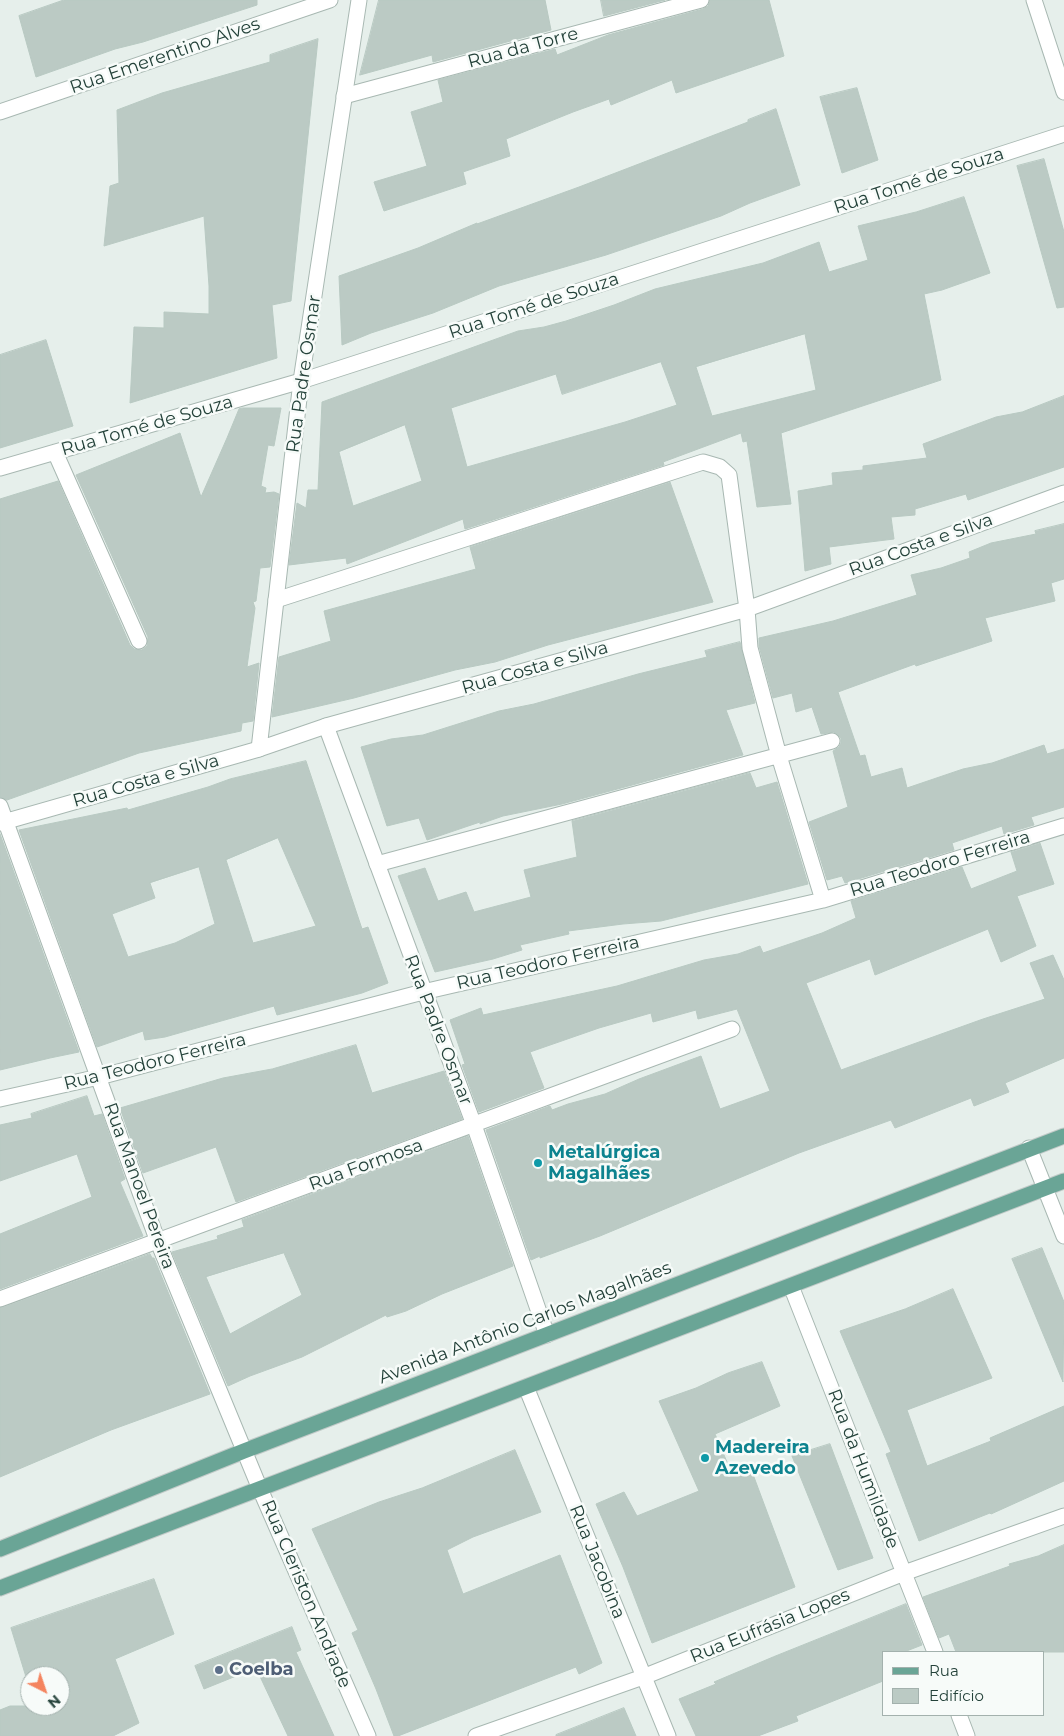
<!DOCTYPE html>
<meta charset="utf-8">
<style>
body{margin:0}
#map{position:relative;width:1064px;height:1736px;overflow:hidden;background:#e6efeb;font-family:Montserrat,sans-serif}
canvas{display:block}
.legend{position:absolute;left:882px;top:1651px;width:162px;height:65px;box-sizing:border-box;background:#f7fbf9;border:1px solid #a3b1ad;margin:0;padding:6px 9px;list-style:none;font-size:15px;color:#24423a}
.legend li{display:flex;align-items:center;gap:10px;height:25px}
.legend b{width:25px;border:1px solid #a3b1ad}
.north{position:absolute;left:20px;top:1666px;width:50px;height:50px;box-sizing:border-box;background:#f7fbf9;border:1px solid #a3b1ad;border-radius:50%;rotate:139deg;font-size:14px;font-weight:700;line-height:20px;text-align:center;color:#24423a}
.north::after{content:'';display:block;margin:auto;width:18px;height:22px;background:#f4845f;clip-path:polygon(50% 0,100% 100%,50% 72%,0 100%)}
</style>
<div id="map">
<canvas width="1064" height="1736"></canvas>
<ul class="legend">
<li><b style="height:6px;background:#6aa596"></b>Rua</li>
<li><b style="height:14px;background:#bbcac4"></b>Edifício</li>
</ul>
<div class="north">N</div>
</div>
<script>
const g = document.querySelector('canvas').getContext('2d');
g.lineJoin = 'round';
function paint(path, color) {
  g.fillStyle = color;
  g.fill(path, 'evenodd');
}
function strokePath(path, color, width, dash) {
  g.strokeStyle = color;
  g.lineWidth = width;
  g.lineCap = dash ? 'butt' : 'round';
  g.setLineDash(dash || []);
  g.stroke(path);
}
function write(font, color, halo, rows, align = 'center') {
  g.font = font + ' Montserrat,sans-serif';
  g.lineWidth = 5;
  g.setLineDash([]);
  g.textBaseline = 'middle';
  g.strokeStyle = halo;
  g.fillStyle = color;
  for (const [text, x, y, turn = 0] of rows) {
    g.save();
    g.translate(x, y);
    g.rotate((+turn || 0) * Math.PI / 180);
    g.textAlign = isNaN(turn) ? turn : align;
    if (halo) g.strokeText(text, 0, 0);
    g.fillText(text, 0, 0);
    g.restore();
  }
}
const building = new Path2D(`
 M64,0h193v5l-114,37 -28,7 -79,28 -17,-61z
 M379,0h166l6,30 -118,32 -1,-7 -72,20z
 M601,0h64l-61,16z
 M710,0h59l15,56 -108,37 -4,-13 -61,25 -2,-6 -36,13 -67,27 4,17 -47,16 3,12 -82,27 -10,-29 53,-16 -16,-54 32,-10 -5,-22 117,-31 2,6 51,-20 95,-26 5,-3z
 M318,39l-27,262 -19,4 5,53 -147,45 4,-76 30,1v-16l45,2v-28l-5,-70 -100,30 6,-60 9,-3 -2,-73 45,-17 108,-31v-7z
 M857,88l21,72 -36,13 -22,-76z
 M776,109l24,76 -50,18 -29,13 -115,39 -107,31 -66,27 -62,20 -29,12 -3,-69 79,-28 59,-25v1l102,-37 169,-65v-2z
 M1044,159l20,73v75l-7,1 -40,-142z
 M964,197l26,76 -48,17 -18,4 17,86 -160,53 10,71 -34,3 -10,-66 -4,1 -2,-9 -78,29 1,3 -199,64 -2,-10 -116,45 -1,-6 -57,7 8,-62 9,5 2,-18h10l4,-88 196,-71 26,-4 22,-6 48,-16 41,-16 108,-26 56,-21 10,30 39,-12 -10,-34 58,-14zM805,334l11,56 -104,26 -16,-49zM661,362l16,43 -52,17 -158,45 -16,-59 105,-34 6,20zM405,425l17,56 -69,25 -14,-54z
 M46,340l27,86 -73,22v-93z
 M1064,396v71l-96,33 -2,-6 -51,15v6l-24,2 3,22 -65,8 2,17 -26,7 -7,-80 35,-6 -1,-12 31,-3v-4l64,-8 -4,-14 73,-27 26,-5z
 M243,408h38l-7,38 -6,-1 -7,41 5,2 -1,5 9,-1 5,2 -9,73 -10,1 -4,33 -3,1 2,6 -8,59 12,-4 -6,58 -11,2 -1,8 -102,22 -132,47 -7,-3v-298l58,-18 72,164 4,4 8,1 5,-4 1,-9 -72,-162 104,-42 21,64 26,-59 12,-29z
 M670,482l43,120 -165,43 -53,17 -40,8 -101,28 -82,19 7,-60 52,-16 -7,-30 152,-42 -6,-22z
 M1064,524v55l-13,4 4,18 -70,17 7,23 -61,20 -15,5 -1,-2 -77,28 22,64 5,-1 6,22 31,-9 5,20 56,-19 29,-6 52,-18 3,9 17,-5v58l-33,10 3,8 -30,9 -2,-8 -50,17 2,7 -109,33 -3,-7 -15,4 -18,-58 39,-15 -15,-56 6,-4 2,-4v-5l-7,-6 -13,2 -9,-27 -16,5 -4,-19 -19,5 -14,-52v-8l74,-17 84,-26 -6,-20 30,-7 29,-10 -1,-6 22,-9 45,-9 -1,-3z
 M740,642l15,61 -29,7 17,45 -181,49 -59,12 -23,8v-2l-53,18 -8,-22 -32,8 -26,-79 30,-8 32,-4 76,-24 35,-7 104,-30 69,-17 -2,-6z
 M306,761l56,168 6,-2 20,56 -26,10 -85,22 -3,-9 -109,31 -20,3 -2,-9 -46,16 -78,-217 108,-22 1,2 80,-23 22,-8zM278,838l38,88 -63,17 -27,-83zM199,867l16,57 -40,19 -47,14 -16,-43 43,-16 -5,-15z
 M750,773l6,15 21,-6 31,102 -147,37 -38,3 -55,7 1,3 -49,11 2,5 -29,9 -58,13 -37,-96 27,-8 13,33 28,-9 8,20 57,-15 -7,-27 53,-13 -5,-36z
 M0,834l79,218 -29,6 -50,12z
 M1040,843l14,41 -37,12 19,50 -35,16 -13,-33 -113,46 -5,-16 -64,24 35,87 142,-51 62,-20 -15,-36 23,-8 11,25v78l-59,25 4,9 -35,14 -3,-8 -76,30 -4,-8 -92,33 -199,83 -60,22v-2l-9,4 -45,-130 64,-24 2,4 16,-6 37,-10 34,-15 62,-23 19,53 50,-18 -33,-82 -39,10 -2,-9 -43,12 -2,-9 -52,15 -69,24 14,36 -65,24 -17,-47 3,-1 -15,-44 31,-12 2,7 134,-29 87,-26 34,-6 22,-8 3,7 59,-20 34,-15 -5,-17 111,-34 9,22 46,-18 -6,-19z
 M356,1045l16,48 72,-22 18,48 -226,83 -20,-55 -73,26 -23,-65 103,-30 49,-9z
 M87,1096l7,20 8,-2 23,65 -5,3 23,54 -143,53v-55l92,-37 -15,-43 -77,27v-56l32,-7 -1,-4z
 M468,1136l45,130 -71,28 -36,17 -19,6 -1,-2 -84,42 -52,19 -22,10 -56,-134 46,-13 -1,-3 27,-9 -2,-7zM284,1253l18,42 -72,39 -24,-57z
 M1042,1248l22,54 -1,80 -51,-123z
 M150,1254l2,4h2l56,136 -99,36 -111,47v-169z
 M953,1289l39,89 -85,32 20,56 64,-25 -1,-3 74,-32v75l-73,33 -1,-1 -71,28 -33,-87 5,-2 -51,-121 65,-22z
 M762,1362l18,44 -65,28 18,42 18,-7 44,118 -143,56 -29,-76 -27,-63 28,-12 13,24 62,-25 -40,-90 37,-13 32,-15z
 M830,1444l43,114 -35,12 -46,-114z
 M515,1450l26,62 -68,25 -26,13 16,44 97,-39 42,108 -23,11 -3,-7 -178,69h-4l-18,-47 -24,-56 6,-3 -46,-101 67,-27 43,-14z
 M1064,1545v107h-108l-7,-18 -10,4 -16,-41 87,-31 -1,-2 29,-8z
 M154,1579l20,55 -59,25 24,64 -26,13h-113v-26l10,-4h50v-30h-30v14l-19,-62z
 M906,1604l16,41 -18,7h-21v29l-87,35 2,5 -40,15h-62l-17,-37 37,-15 -2,-2 59,-25z
 M292,1627l9,23 -5,2 38,84h-46l-32,-68 -52,21 -9,-23z
 M624,1708l12,28h-80v-1z`);
const minor = new Path2D(`
 M1034,0l30,92
 M344,96l357,-96
 M0,112l330,-112
 M55,452l84,189
 M0,468l301,-87 763,-247
 M276,600l427,-138 17,5 9,8 18,134 3,39 29,108 44,144
 M326,726l421,-117 317,-116
 M0,806l158,436 102,247 108,247
 M0,823l259,-74
 M377,864l455,-123
 M0,1099l99,-22 324,-85 400,-92 241,-74
 M1029,1148l35,88
 M791,1286l144,366
 M0,1299l732,-270
 M526,1387l142,349
 M959,1715l8,21
 M476,1736l167,-59 261,-104 160,-57`);
const tertiary = new Path2D(`
 M359,0l-58,381 -42,368 67,-23 148,399 73,210`);
const primary = new Path2D(`
 M0,1549l244,-98 820,-315
 M0,1588l1064,-407`);
const markers = [
 [538,1163,5,"#0f9aa8"],
 [705,1458,5,"#0f9aa8"],
 [219,1670,5,"#5c6f8a"]
];
const streetNames = [
 ["Rua da Torre",523,48,-15],
 ["Rua Emerentino Alves",165,56,-19],
 ["Rua Tomé de Souza",919,181,-18],
 ["Rua Tomé de Souza",534,306,-18],
 ["Rua Padre Osmar",304,374,-82],
 ["Rua Tomé de Souza",147,426,-16],
 ["Rua Costa e Silva",921,545,-20],
 ["Rua Costa e Silva",535,668,-16],
 ["Rua Costa e Silva",146,781,-16],
 ["Rua Teodoro Ferreira",940,864,-17],
 ["Rua Teodoro Ferreira",548,963,-13],
 ["Rua Padre Osmar",438,1030,69],
 ["Rua Teodoro Ferreira",155,1062,-14],
 ["Rua Formosa",366,1165,-20],
 ["Rua Manoel Pereira",139,1186,70],
 ["Avenida Antônio Carlos Magalhães",525,1323,-21],
 ["Rua da Humildade",863,1469,69],
 ["Rua Jacobina",597,1562,68],
 ["Rua Cleriston Andrade",306,1594,67],
 ["Rua Eufrásia Lopes",770,1626,-22]
];
const cultureNames = [
 ["Metalúrgica",548,1153],
 ["Magalhães",548,1174],
 ["Madereira",715,1448],
 ["Azevedo",715,1469]
];
const serviceNames = [
 ["Coelba",229,1670]
];
paint(building, '#bbcac4');
strokePath(building, '#b8c9c2', 1);
strokePath(minor, '#a8b8b2', 17);
strokePath(tertiary, '#a8b8b2', 17);
strokePath(primary, '#c2cac8', 17);
strokePath(minor, '#fff', 15);
strokePath(tertiary, '#fff', 15);
strokePath(primary, '#6aa596', 15);
for (const [x, y, r, color] of markers) {
  const dot = new Path2D();
  dot.arc(x, y, r, 0, 2 * Math.PI);
  g.fillStyle = color;
  g.fill(dot);
  strokePath(dot, '#f7fbf9', 2);
}
write('18px', '#24423a', '#f7fbf9', streetNames);
write('bold 18px', '#0d838f', '#f7fbf9', cultureNames, 'left');
write('bold 18px', '#4e5e75', '#f7fbf9', serviceNames, 'left');
</script>
